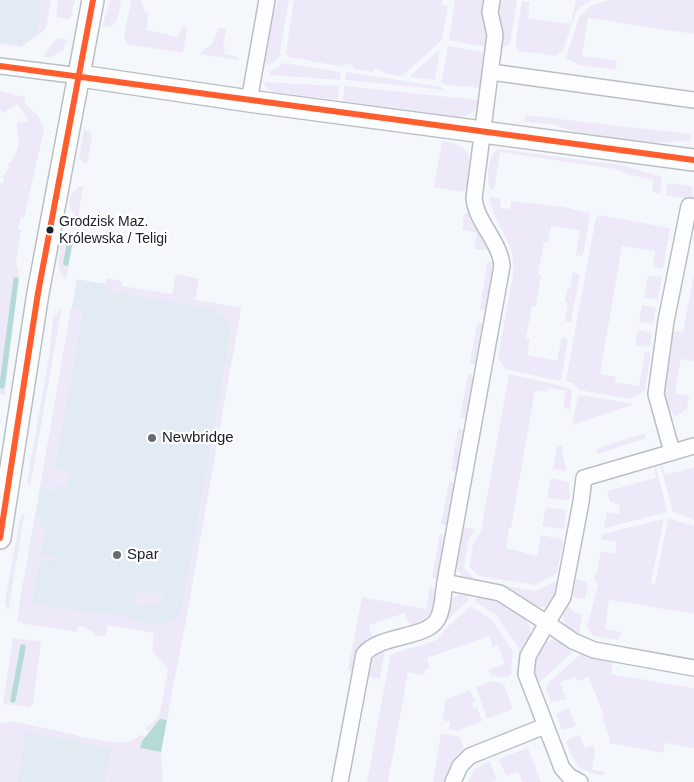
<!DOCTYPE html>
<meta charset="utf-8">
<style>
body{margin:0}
canvas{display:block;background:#f4f8fc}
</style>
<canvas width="694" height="782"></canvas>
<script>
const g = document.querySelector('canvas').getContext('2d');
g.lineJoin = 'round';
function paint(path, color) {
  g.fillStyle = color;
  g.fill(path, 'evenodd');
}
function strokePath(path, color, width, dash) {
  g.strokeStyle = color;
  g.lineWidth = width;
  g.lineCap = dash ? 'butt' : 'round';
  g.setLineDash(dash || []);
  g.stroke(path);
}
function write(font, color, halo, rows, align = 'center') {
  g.font = font + ' Helvetica,sans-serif';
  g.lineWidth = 4.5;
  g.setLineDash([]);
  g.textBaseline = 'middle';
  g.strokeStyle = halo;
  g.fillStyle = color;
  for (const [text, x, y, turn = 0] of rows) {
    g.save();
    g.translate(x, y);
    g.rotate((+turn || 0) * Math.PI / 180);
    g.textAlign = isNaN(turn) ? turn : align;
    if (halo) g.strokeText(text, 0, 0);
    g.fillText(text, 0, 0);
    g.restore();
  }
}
const built = new Path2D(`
 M0,0h50l-5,29 -24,18 -21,-4z
 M77,279l164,29 -57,322 -165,-24z
 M24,731l89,14 -7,37h-91z`);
const green = new Path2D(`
 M42,0h9l-5,29 -25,18 -21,-3v-3l20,4 17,-13z
 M58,0h17l-5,20 -14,-3z
 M110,0h11c-2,12 -2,30 -19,27z
 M131,0h10l4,11 4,1 -3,18 32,7 4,-11 3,1 2,3 -4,23 -56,-9 -3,-6z
 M278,0h11l-10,58 -10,7 -5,-1 9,-49z
 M294,0h149l-1,5 6,1 -6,34 -40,36 -19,-3v-3l-9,-1 -1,3 -20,-3v-4l-9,-1 -1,3 -54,-10 -3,-4z
 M455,0h30l2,33 -1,14 -37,-7z
 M500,0h17l-7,44 -10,5 2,-23 -4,-17z
 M576,0h16l-12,7 -4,5 -13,38 -7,6 -36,-5 -5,-6 7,-44 8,1 -2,16 43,6z
 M610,0h84v34l-106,-16 -6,38 35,5 -1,9 -37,-5 -13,-7 13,-41 11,-11z
 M218,28l8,1 -3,16 2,1 -1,8 15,3v3l-40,-6 14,-11z
 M58,38l9,2 -4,10 -11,7h-8l7,-13z
 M448,46l38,7 -4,35 -35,-3 -6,-3z
 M440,49l-5,31 -26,-3z
 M283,63l58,9 -1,8 -71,-5 1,-3z
 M346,72l91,14 9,4 -101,-10z
 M263,82l76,4 -1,14 -64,-8 -6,-3z
 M344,86l135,14c-1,10 -8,16 -19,17l-117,-16z
 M0,91l24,6 2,2 -1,4 14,14 5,13 -20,88h-3l-3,11 3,1 -5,32 3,13 -14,120 -5,-1v-211h4l-1,-7 7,-8 -2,-3c7,-8 13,-19 10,-31 0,-5 -2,-6 0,-12l11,-1 -12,-17 -14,9 -3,-3z
 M525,115l166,19 -1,7 -47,2 -57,-8 -35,-11 -27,-2z
 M84,129l6,3 2,4 -5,29 -6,-4 -2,-4z
 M442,141c25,3 31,13 27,37 -1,6 -1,10 -6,14l-29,-5z
 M498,149l123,16 39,11 2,4 -2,14 -8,-3 1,-11 -23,-5 -15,-6 -115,-17 -6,39 -5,-4c-2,-11 -1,-31 9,-38z
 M670,183l22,3 2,14 -28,-5 1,-11z
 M83,186l-5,32c-13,-8 -11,-29 5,-32z
 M491,197l10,2 -1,9 10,1 1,-8 53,6 25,6 1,3 -7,39 -1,1 -6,-1 4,-24 -29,-5 -3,17 -4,-1 -6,32 3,1 -5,31h-4l-6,32 4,1 -3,16 30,6 5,-24 6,3 -7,40 -2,1 -54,-12 -7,-11 15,-83v-14l-2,-12 -17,-35 -5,-16z
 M467,213l5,1 17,34 -1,3 -14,-2 3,-16 -15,-3 2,-16z
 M599,215l71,13 -7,41 -10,-2 2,-16 -33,-5 -22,128 16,3 -1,5 24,4 6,-34 6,1 -6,37 -13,9 -53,-9 -6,-7 -5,-1 -2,-2 30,-163z
 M75,234l-9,46c-12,-11 -11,-44 9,-46z
 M492,261l2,4 -7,43 -2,3 -5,-3 7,-45z
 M573,272l7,2 -9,48 -6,-1 3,-18 -3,-1 2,-13h3z
 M176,274l23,5 -4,21 46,8 -57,322 -17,90 -7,-1 -11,13 -4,-3 14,-12 9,-48 -16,-18 2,-18 -46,-8 -3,12 -12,-2v-3l-5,-2 -1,-2 -9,-2 -1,6 -52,-8 -8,-3 19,-106 6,1 -2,10 6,2 -5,26 11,2 2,2 -3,4 -11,-2 -8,44 90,12 38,10 11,-5 5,-4 6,-9 49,-278 -4,-10 -14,-11 -104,-18 -5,-6 3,-7 15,3v5l50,8z
 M694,274v87l-13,-2 -6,34 14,2 -2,14 -12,8c-18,-23 -6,-59 -2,-86l10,1z
 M648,275l14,2 -4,23 -14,-3z
 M642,305l14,3 -3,17 -14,-3z
 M62,307l-32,181 -3,-7 22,-125 4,-38z
 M71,307l12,3 -28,158 15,3 -3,17 -13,-3 -1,6 -13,-3z
 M479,323h2l3,4 -5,34 -8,4 -1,-2 7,-39z
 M638,330l14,3 -2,14 -15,-2z
 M468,374h3l3,5 -5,36 -5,3 -4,-1z
 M509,374l57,13 6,4 -2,18 -7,-1 3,-17 -18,-3 -1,4 -12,-2 -24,138h-2l-3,20 31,8 4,-21 20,4 2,2 -6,32 -21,12 -57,-9 -10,-9 4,-23 8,-13z
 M580,395l54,9 -62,21 6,-29z
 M458,428h3l4,4 -6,36 -4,3h-4z
 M644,433l2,5 -48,16 -2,-4 2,-2z
 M557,445l6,1 -1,5 4,17 -1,3 -12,-2z
 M660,464l2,1 3,10 29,-8v53l-21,-8z
 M656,467l11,43 -1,2 -60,16 -2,-1 3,-15 12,2 1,-9 -10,-3 -3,-11 49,-13 -2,-10z
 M551,478l18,4 1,16 -2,2 -21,-2z
 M449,481h3l4,5 -6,35 -5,4 -4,-1z
 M546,507l20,3 -1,17 -3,2 -20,-3z
 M25,512l-17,100 -3,-10 14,-80 1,-4z
 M668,518l26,8v88l-85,-14 -4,29 16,3 -1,6 -3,2 -24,-4 -6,-10 11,-41 -4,-7 3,-6 4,-21 14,3 2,-12 -16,-2 1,-6 62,-15 -13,64 4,1z
 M462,527l13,2 -7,12 -4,27 9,9 -1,3 -10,-4 -6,-9z
 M440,534l4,1 2,5 -5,34 -4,4h-5z
 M563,578c-3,7 -5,16 -9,22 -12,20 -42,-7 -54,-15l36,6z
 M576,579l8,2 4,3 -3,15 -12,-2z
 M430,587l4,1 3,4c-3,16 -7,27 -23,34l-6,-4 -3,-9 -36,12 3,12c-12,13 -16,16 -19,34l-5,-1 14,-73 64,12z
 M136,590l29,5c-2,15 -20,10 -31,8z
 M464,593l5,1 -1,7 -21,19h-2c3,-12 4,-25 19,-27z
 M476,595c15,3 59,19 54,39 -1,4 -4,7 -6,10 -4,9 -4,18 -5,28l-2,1 2,-24 -23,-34 -21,-13z
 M471,606l20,13 22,32 -2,24 -8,3 -12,-3 -3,-5 17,-6 -7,-19 -5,2 -4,-11 -62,22 3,10 -5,2 -1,5 -16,-3 -20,110h-21l23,-126 2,-2 45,-14 10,-13z
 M568,606l6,6 8,3 -3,21c-10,-7 -24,-18 -11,-30z
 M13,638l26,3 2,3 -8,60 -4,3 -26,-3z
 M554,639l6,1 15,10 -37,34c-8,-19 -4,-25 6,-41z
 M385,650l-5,29 -12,-2 -2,-2c4,-12 6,-21 19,-25z
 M582,653l31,7 -2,14 83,14v60l-29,-5 -2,10 -55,-10 2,-5 -8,-21 2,-1 -15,-39 -12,4 -2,-4 -15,5 6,17 -15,3 -5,-14 1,-4z
 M491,681l13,3 8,23 -1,3 -24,9 -11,-32z
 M470,690l5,11 -3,2 1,5 4,-1 5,14 -25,10 -8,-1 1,-8 -8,-2 4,-21z
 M569,708l7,18 -12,4 -3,-2 -5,-13 2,-3z
 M11,721l66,14 5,3 1,-1c17,3 44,12 58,-3l4,3 -3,4 -2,7 21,4 2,30h-58l6,-34 -85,-16 -9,50h-17v-59z
 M441,734l18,2 6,15c-11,8 -15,18 -18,31h-14z
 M580,735l5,13 8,-3 2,6 -3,19 13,2 -1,4c-26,-6 -29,-10 -38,-34l1,-2z
 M528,748l13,34h-19l-4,-10 -12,4 -7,-16 1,-2z
 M487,762h3l7,18 -6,2h-23l6,-12z`);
const water = new Path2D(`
 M160,719l7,1 -6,32 -21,-4 2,-7z`);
const stream = new Path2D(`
 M66,263l4,-22
 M2,386l14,-106
 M13,700l10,-53`);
const street = new Path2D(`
 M492,0l-2,12 5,23 -21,163c2,24 26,43 28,68l-57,316 55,11 47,30 -19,33 -2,18 36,94 7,8 11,6
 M0,66l80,10
 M491,72l203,28
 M249,101l18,-101
 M694,446l-110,32 -3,24 -18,95 -16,26 26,18 21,9 100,18
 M672,452l-16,-58 10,-73 23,-115 5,1
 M340,782l24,-128c17,-20 61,-15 73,-34 6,-9 6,-26 8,-38
 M453,782l7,-16 10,-10 75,-30`);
const secondary = new Path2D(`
 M80,76l169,25 445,59
 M0,538l38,-245 55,-293`);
const bus1 = new Path2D(`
 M0,66l694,94
 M0,538l38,-245 55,-293`);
const markers = [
 [50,230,4.5,"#191f26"],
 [152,438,5,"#666b71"],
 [117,555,5,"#666b71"]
];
const busNames = [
 ["Grodzisk Maz.",59,222],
 ["Królewska / Teligi",59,239]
];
const poiNames = [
 ["Newbridge",162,438],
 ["Spar",127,555]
];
paint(built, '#e2ebf4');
paint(green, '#eee9f9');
paint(water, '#b4dbd7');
strokePath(stream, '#b4dbd7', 5.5);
strokePath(street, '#babfc4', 18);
strokePath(secondary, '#babfc4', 24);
strokePath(street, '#fdfeff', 15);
strokePath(secondary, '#fdfeff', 21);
strokePath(bus1, '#ff5d2d', 6);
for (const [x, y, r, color] of markers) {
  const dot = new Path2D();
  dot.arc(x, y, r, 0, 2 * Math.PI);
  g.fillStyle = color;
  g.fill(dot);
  strokePath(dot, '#fff', 2);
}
write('14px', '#191f26', '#fff', busNames, 'left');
write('15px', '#191f26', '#fff', poiNames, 'left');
</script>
